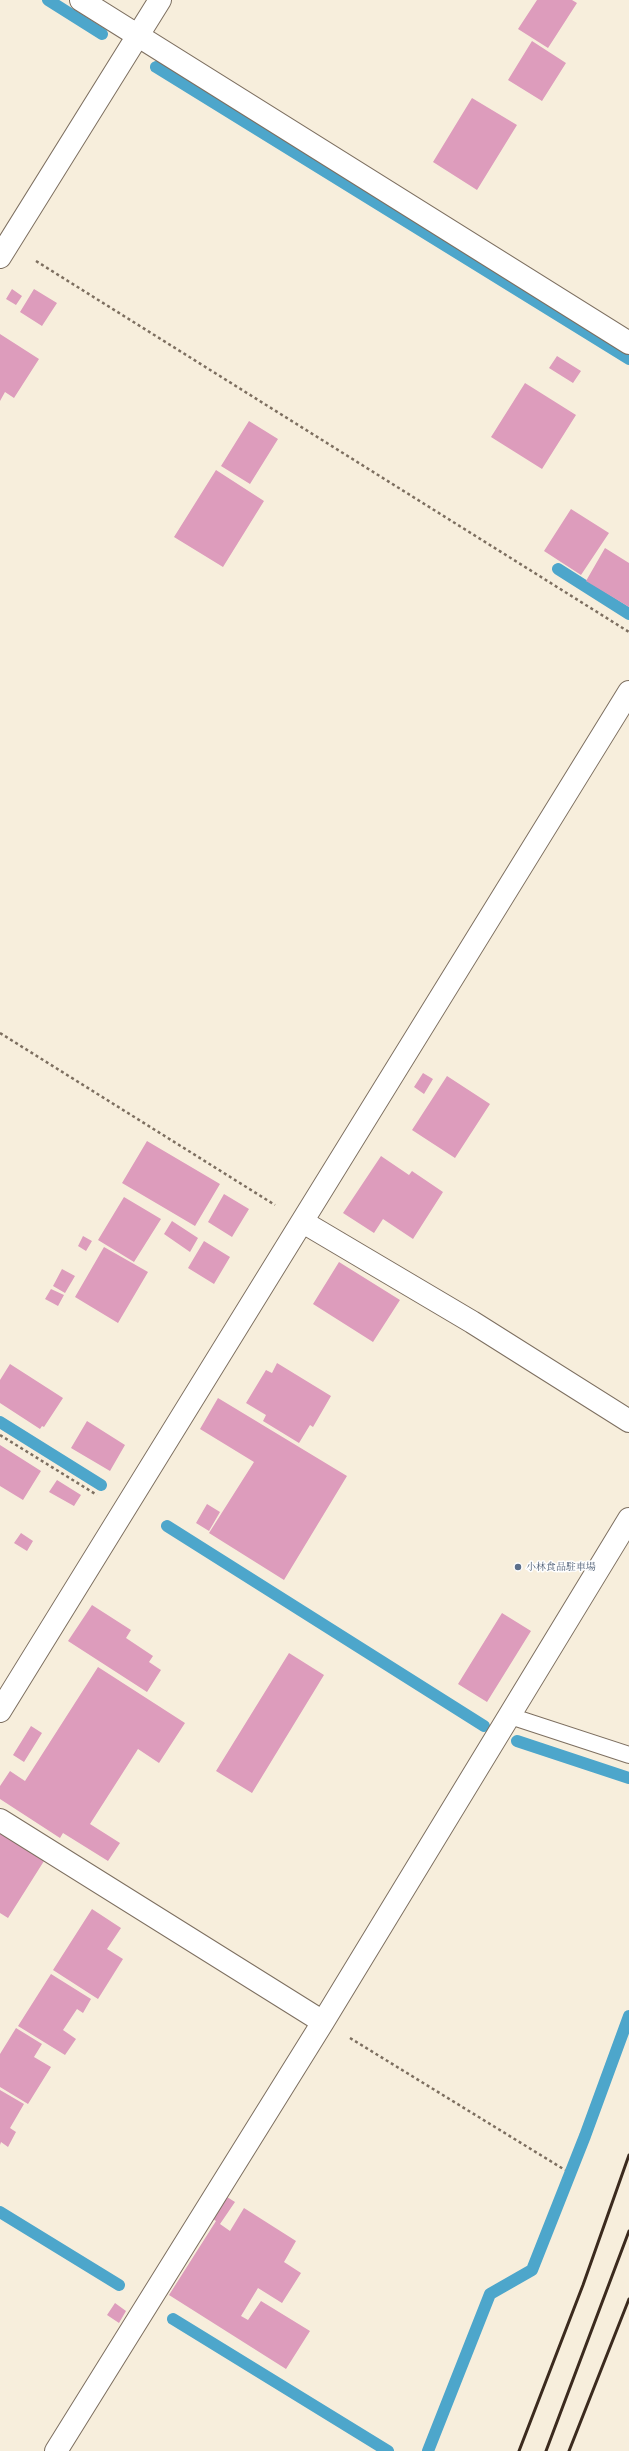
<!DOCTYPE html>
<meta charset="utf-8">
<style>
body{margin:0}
canvas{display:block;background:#f7eedc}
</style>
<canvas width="629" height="2451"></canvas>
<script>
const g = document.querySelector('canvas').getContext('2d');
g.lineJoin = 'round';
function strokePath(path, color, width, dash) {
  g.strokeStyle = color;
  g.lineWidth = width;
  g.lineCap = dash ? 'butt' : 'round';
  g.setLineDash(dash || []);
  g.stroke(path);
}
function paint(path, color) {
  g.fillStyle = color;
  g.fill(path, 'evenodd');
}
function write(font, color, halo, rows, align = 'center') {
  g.font = font + ' "Libre Caslon Text","Noto Serif JP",serif';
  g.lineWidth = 3;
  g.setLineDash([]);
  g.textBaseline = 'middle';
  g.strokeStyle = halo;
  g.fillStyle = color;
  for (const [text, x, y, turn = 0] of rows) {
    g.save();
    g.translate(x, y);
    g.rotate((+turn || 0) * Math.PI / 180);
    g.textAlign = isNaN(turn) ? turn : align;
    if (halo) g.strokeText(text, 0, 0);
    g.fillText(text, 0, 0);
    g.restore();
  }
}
const stream = new Path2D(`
 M48,0l54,34
 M156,67l473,292
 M558,569l71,45
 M0,1422l101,63
 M167,1526l317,200
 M517,1741l112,37
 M0,2212l119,73
 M173,2319l215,132
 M428,2451l62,-157 42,-24 53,-134 44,-120`);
const building = new Path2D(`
 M537,0h35l5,3 -29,45 -30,-19z
 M532,41l34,22 -24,38 -34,-21z
 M472,98l45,27 -40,65 -44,-28z
 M12,289l10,7 -6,9 -10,-6z
 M34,289l23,14 -15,23 -22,-14z
 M0,334l39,25 -25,39 -9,-6 -5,9z
 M557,356l24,15 -8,12 -24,-15z
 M525,383l51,32 -34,54 -51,-32z
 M249,421l29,18 -28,45 -29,-18z
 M216,470l48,31 -41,66 -49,-30z
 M571,509l38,24 -28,42 -37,-24z
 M605,548l24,15v44l-43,-26z
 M423,1073l10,6 -9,15 -10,-7z
 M447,1076l43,28 -35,54 -43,-28z
 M147,1141l73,43 -25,42 -73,-43z
 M381,1156l28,19 3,-4 31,21 -30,47 -30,-20 -9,14 -31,-20z
 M224,1194l25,15 -17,28 -24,-15z
 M124,1197l37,22 -27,43 -36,-22z
 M172,1221l26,17 -8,14 -26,-18z
 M83,1236l9,5 -6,10 -8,-5z
 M204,1241l26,16 -16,27 -26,-16z
 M104,1247l44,25 -30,51 -43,-26z
 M339,1262l61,38 -27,42 -60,-38z
 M62,1269l13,7 -10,17 -12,-7z
 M51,1289l13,6 -6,11 -13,-7z
 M277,1363l54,33 -18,31 -3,-2 -11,18 -36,-22 3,-6 -20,-12 20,-33 6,3z
 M10,1364l53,34 -19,29 -2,-1 -2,3 -40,-26v-23z
 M218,1398l129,78 -63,104 -75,-47 45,-71 -54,-33z
 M87,1421l38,24 -15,26 -39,-23z
 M0,1445l41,26 -18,29 -23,-14z
 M57,1480l24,15 -7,11 -25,-14z
 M207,1504l13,8 -11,19 -13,-8z
 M21,1533l12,8 -6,10 -13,-8z
 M92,1605l39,25 -5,8 27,18 -4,6 12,8 -14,22 -79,-51z
 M502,1613l29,18 -44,71 -29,-18z
 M289,1653l35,22 -72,118 -36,-22z
 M98,1667l87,56 -26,40 -21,-14 -48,75 30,19 -12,18 -45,-28 -3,5 -60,-39v-13l10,-15 15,10z
 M31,1726l11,7 -18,29 -11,-7z
 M0,1833l44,28 -36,57 -8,-5z
 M92,1909l29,19 -14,21 16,10 -25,40 -45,-29z
 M51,1974l40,25 -8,14 -6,-4 -14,21 13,9 -11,16 -47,-29z
 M16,2028l26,16 -8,13 17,10 -23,37 -28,-17v-33z
 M0,2090l24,14 -14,24 6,4 -8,15 -7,-5 -1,3z
 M227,2197l8,5 -15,22 10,7 14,-23 52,33 -12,21 17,11 -19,30 -24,-15 -17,28 7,4 13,-19 49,30 -24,38 -117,-74 47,-74 -3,-2z
 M115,2303l11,8 -7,12 -12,-8z`);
const path = new Path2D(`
 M36,261l593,371
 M0,1033l275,172
 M0,1435l97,60
 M350,2038l215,132`);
const service = new Path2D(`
 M510,1716l119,39`);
const minor = new Path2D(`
 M81,0l548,343
 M0,257l160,-257
 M303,1222l169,100 157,99
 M0,1820l323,202
 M56,2451l267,-429 306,-503`);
const tertiary = new Path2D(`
 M0,1711l629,-1019`);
const rail = new Path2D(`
 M519,2451l64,-166 46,-130
 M546,2451l83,-220
 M569,2451l60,-152`);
const markers = [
 [518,1567,4,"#5c6f8a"]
];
const serviceNames = [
 ["小林食品駐車場",526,1567]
];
strokePath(stream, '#4da6cb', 12);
paint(building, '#dd9cbc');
strokePath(service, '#7d6f60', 18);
strokePath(minor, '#7d6f60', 24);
strokePath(tertiary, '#7d6f60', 24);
strokePath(path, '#7d6f60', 2.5, [3, 3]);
strokePath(service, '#fff', 16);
strokePath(minor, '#fff', 22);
strokePath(tertiary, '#fff', 22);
strokePath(rail, '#3b2a1e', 3);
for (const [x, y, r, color] of markers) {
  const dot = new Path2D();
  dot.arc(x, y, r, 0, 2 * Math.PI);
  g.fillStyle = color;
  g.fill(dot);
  strokePath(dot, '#fff', 1.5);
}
write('10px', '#4e5e75', '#fff', serviceNames, 'left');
</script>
